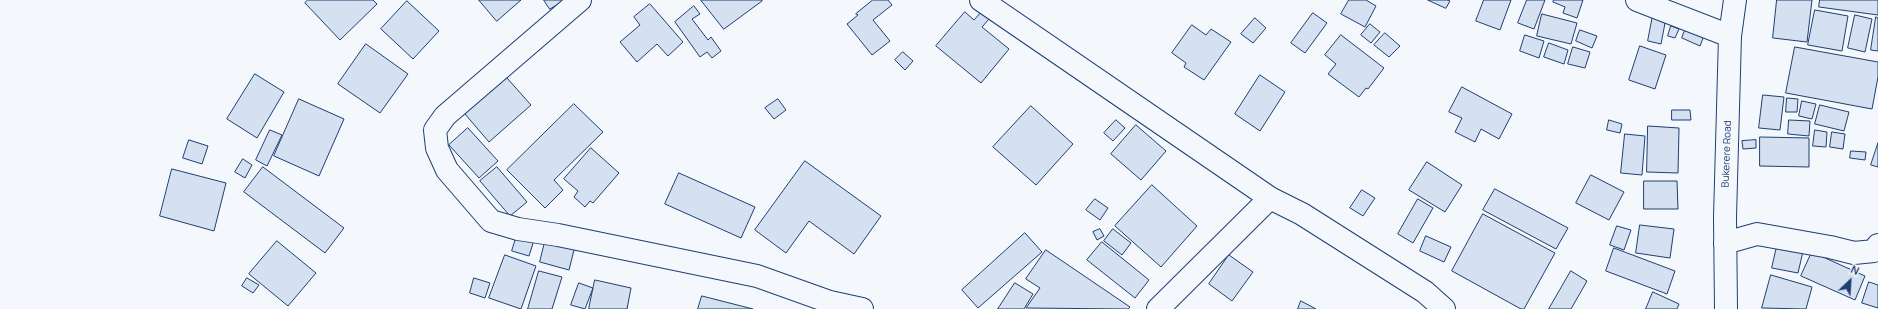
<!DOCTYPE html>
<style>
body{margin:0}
#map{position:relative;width:1878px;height:309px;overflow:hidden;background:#f4f7fb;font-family:Manrope,sans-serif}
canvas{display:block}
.north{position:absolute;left:1830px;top:261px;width:40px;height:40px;-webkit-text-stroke:3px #f4f7fb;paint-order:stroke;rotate:25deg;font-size:11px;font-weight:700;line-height:16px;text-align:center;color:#1d3f73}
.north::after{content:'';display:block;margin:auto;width:14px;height:18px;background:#1d3f73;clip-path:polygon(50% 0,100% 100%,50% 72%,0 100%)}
</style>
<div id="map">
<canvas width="1878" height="309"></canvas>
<div class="north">N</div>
</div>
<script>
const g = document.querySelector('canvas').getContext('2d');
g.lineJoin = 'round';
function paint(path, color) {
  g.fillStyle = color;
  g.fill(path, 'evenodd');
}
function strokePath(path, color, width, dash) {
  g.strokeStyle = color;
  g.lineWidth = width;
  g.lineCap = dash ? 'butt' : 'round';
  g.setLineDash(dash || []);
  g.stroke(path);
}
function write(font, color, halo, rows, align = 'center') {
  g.font = font + ' Manrope,sans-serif';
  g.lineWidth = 3;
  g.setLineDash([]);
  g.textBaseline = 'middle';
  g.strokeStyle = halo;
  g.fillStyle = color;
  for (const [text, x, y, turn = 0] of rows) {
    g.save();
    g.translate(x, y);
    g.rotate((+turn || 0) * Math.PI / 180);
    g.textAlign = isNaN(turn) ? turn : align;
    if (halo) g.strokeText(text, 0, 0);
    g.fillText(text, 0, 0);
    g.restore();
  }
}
const building = new Path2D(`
 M308,0h65l4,4 -37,36 -35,-37z
 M479,0h42l-24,21z
 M544,0h21l-15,9z
 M701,0h61v1l-38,28z
 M873,0h15l4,5 -19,15 17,21 -18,14 -25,-31 11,-9 -2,-1z
 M1349,0h17l10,6 -11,21 -24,-13z
 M1428,0h19l3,1 -4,7z
 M1484,0h27l-11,30 -24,-9z
 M1527,0h18l-11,29 -16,-6z
 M1554,0h29l-6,18 -14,-5 2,-6 -12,-5z
 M1777,0h35l-5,42 -34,-4z
 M1820,0h58v15l-59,-8z
 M407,1l32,30 -26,28 -32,-30z
 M650,4l33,38 -15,14 -11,-12 -20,18 -17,-20 20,-17 -6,-8z
 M694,6l6,8 -8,5 16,21 3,-3 10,14 -9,7 -5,-6 -7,5 -25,-35z
 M1815,10l33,6 -6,35 -34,-6z
 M965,12l9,8 7,-8 8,7 -7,8 27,22 -28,34 -45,-37z
 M1313,13l14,10 -22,30 -14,-10z
 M1542,14l35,9 -6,21 -34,-8z
 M1653,15l13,3 -5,26 -13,-3z
 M1855,15l17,4 -7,33 -17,-4z
 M1876,17l2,1v33l-7,-1z
 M1255,18l11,10 -13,15 -12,-9z
 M1370,24l10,8 -9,11 -10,-8z
 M1192,25l14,10 5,-6 20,13 -27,38 -20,-13 2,-4 -14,-10z
 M1687,25l18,8 -5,13 -18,-8z
 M1671,26l8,3 -4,9 -7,-2z
 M1580,30l17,6 -5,12 -16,-7z
 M1385,33l15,13 -11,11 -15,-12z
 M1341,35l43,33 -16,21 -2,-1 -7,9 -31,-23 8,-10 -11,-9z
 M1525,35l19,6 -5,17 -19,-7z
 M1549,43l19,7 -4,14 -20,-7z
 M366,44l42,30 -28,39 -42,-29z
 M1640,46l26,9 -11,34 -26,-9z
 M1573,47l17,5 -5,16 -17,-4z
 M1795,47l83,15v15l-6,32 -86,-16z
 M903,52l10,9 -8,9 -10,-10z
 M255,74l29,18 -27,46 -30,-19z
 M1260,75l25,17 -25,39 -25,-17z
 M507,78l24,27 -42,37 -24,-28z
 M1462,87l50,27 -13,25 -18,-10 -6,13 -20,-10 7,-14 -13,-6z
 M1763,95l21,2 -4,33 -21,-2z
 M1787,98l11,1 -1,13h-11z
 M299,99l45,20 -25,57 -45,-20z
 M778,99l8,11 -12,9 -9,-11z
 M1802,101l14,3 -4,15 -13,-3z
 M574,104l29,28 -49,48 9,10 -18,18 -38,-38z
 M1820,105l29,7 -5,19 -29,-7z
 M1031,106l42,38 -37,41 -43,-38z
 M1672,110h18l1,10h-19z
 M1116,120l9,8 -12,13 -9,-8z
 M1609,120l13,4 -2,9 -13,-3z
 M1789,120l21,1 -1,15 -21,-2z
 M1136,125l30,26 -25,29 -30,-26z
 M1648,126l31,2 -1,45 -31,-1z
 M468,128l30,33 -19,17 -30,-33z
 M270,130l12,5 -15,31 -11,-6z
 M1815,130l12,2 -1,15 -13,-1z
 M1832,132l13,2 -2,15 -13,-2z
 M1625,134l20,2 -3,39 -21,-2z
 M1760,137l49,1v29l-49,-1z
 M189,140l19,6 -6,18 -19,-6z
 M1756,140v8l-13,1 -1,-8z
 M1878,143v24l-7,-2z
 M591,148l28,25 -26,30 -3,-2 -5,6 -11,-10 4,-6 -14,-12z
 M1851,151l15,1 -1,8 -15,-2z
 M243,159l9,6 -7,13 -10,-6z
 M805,161l76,55 -27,38 -45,-33 -23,32 -31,-23z
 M1427,162l35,23 -17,27 -36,-22z
 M263,167l81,61 -19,25 -81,-61z
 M497,167l30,35 -17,14 -30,-35z
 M172,169l54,14 -12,48 -54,-15z
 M679,173l76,34 -14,31 -76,-34z
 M1591,175l33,17 -15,28 -33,-17z
 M1644,181h33l1,28h-34z
 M1152,185l45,41 -36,41 -46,-41z
 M1495,189l73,39 -12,21 -73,-39z
 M1362,190l13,8 -12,18 -13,-8z
 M1095,199l13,9 -8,12 -14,-10z
 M1418,199l15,9 -20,35 -15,-9z
 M1483,214l72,39 -31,56h-3l-69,-38z
 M1640,225l34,4 -4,29 -34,-5z
 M1617,226l14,4 -7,20 -14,-5z
 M1100,229l4,7 -7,4 -4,-8z
 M1113,229l18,14 -9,12 -18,-14z
 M1025,233l17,19 -64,56 -16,-18z
 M517,235l17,5 -5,16 -17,-5z
 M1426,236l25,11 -7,15 -24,-11z
 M546,238l29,8 -6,24 -29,-8z
 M277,241l39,32 -28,33 -39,-32z
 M1102,242l47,38 -14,18 -48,-38z
 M1778,242l26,5 -6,26 -26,-5z
 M1614,248l61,23 -8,23 -61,-23z
 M1046,250l84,57 -2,2 -102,-1 14,-20 -14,-9z
 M1812,252l53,24 -10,24 -54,-24z
 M505,255l31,11 -15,43 -32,-11z
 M1229,255l24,17 -21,29 -23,-17z
 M539,271l23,6 -10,32h-24z
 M1571,271l16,10 -16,28h-22z
 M1771,275l41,12 -6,22 -44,-1z
 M247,278l12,7 -6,8 -11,-7z
 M474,278l16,5 -5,15 -15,-5z
 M595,280l36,8 -4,21h-38z
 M1869,282l9,3v23l-16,-5z
 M579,283l14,5 -8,21 -14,-4z
 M1015,283l18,11 -9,15h-26z
 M1653,292l26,12 -2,5h-31z
 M702,296l51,13h-55z
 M1301,301l15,8h-18z`);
const street = new Path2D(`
 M580,0l-135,116 -10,14 2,18 10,22 44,51 27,8 40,6 199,41 73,26 32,7
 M981,0l289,198 32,16 123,78 19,17
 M1637,0l93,36
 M1725,243l32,-9 73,13 24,6 20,-2 4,-6
 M1158,309l112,-111`);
const secondary = new Path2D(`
 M1726,309l-1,-92 5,-181 5,-36`);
const streetNames = [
 ["Bukerere Road",1727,154,-88]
];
paint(building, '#d5e0f0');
strokePath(building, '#1d3f73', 1);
strokePath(street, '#1d3f73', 24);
strokePath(secondary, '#1d3f73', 24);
strokePath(street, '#f4f7fb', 22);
strokePath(secondary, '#f4f7fb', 22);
write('10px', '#1d3f73', '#f4f7fb', streetNames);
</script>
